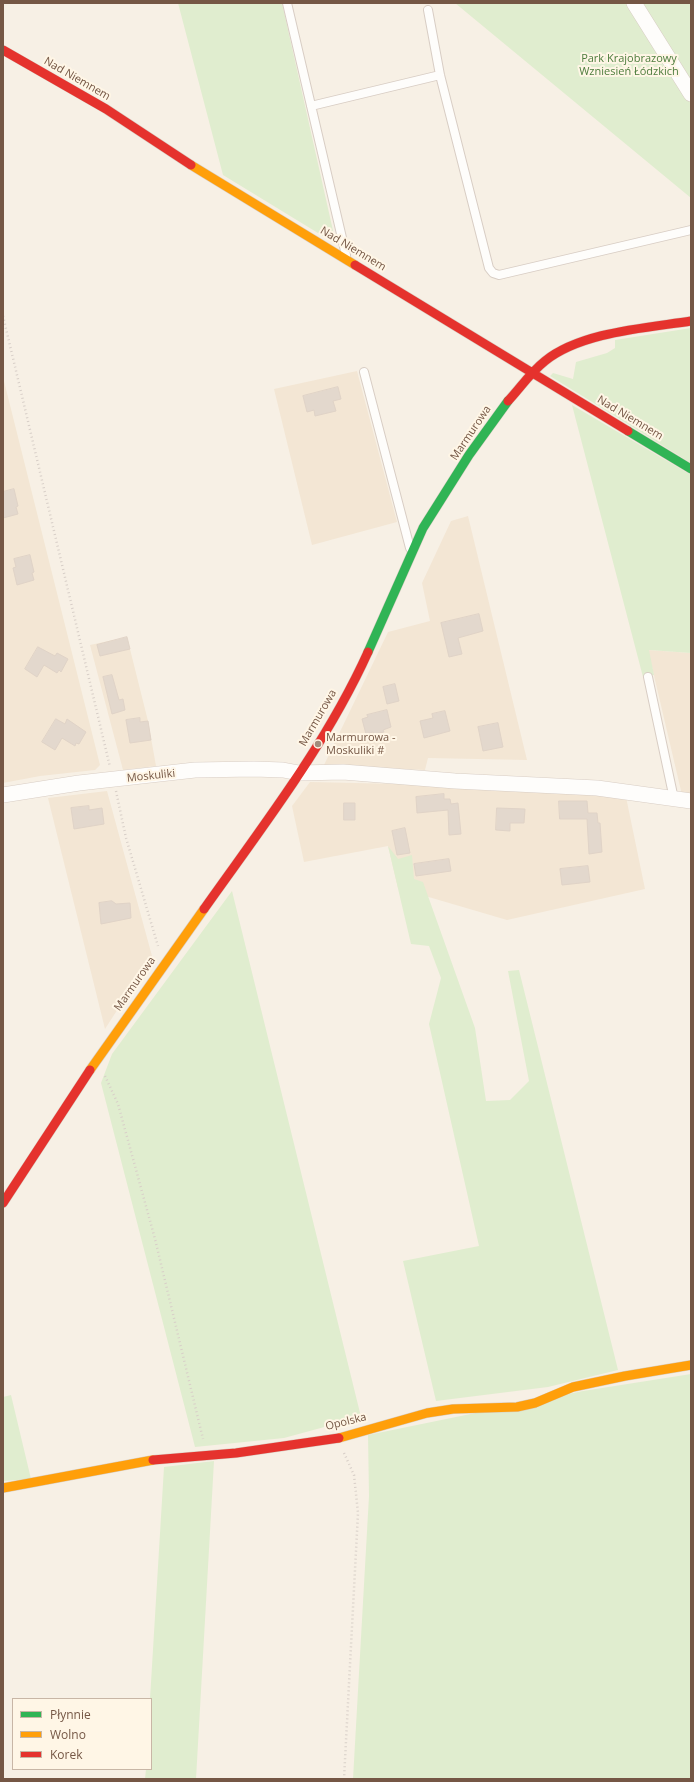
<!DOCTYPE html>
<meta charset="utf-8">
<style>
body{margin:0}
#map{position:relative;width:694px;height:1782px;overflow:hidden;background:#f7f0e5;font-family:"Open Sans",sans-serif}
canvas{display:block}
.frame{position:absolute;inset:0;border:4px solid #755745;pointer-events:none}
.legend{position:absolute;left:12px;top:1698px;width:140px;height:72px;box-sizing:border-box;background:#fff6e6;border:1px solid #c8b6a6;margin:0;padding:5px 7px;list-style:none;font-size:12px;color:#755745}
.legend li{display:flex;align-items:center;gap:8px;height:20px}
.legend b{width:20px;border:1px solid #c8b6a6}
</style>
<div id="map">
<canvas width="694" height="1782"></canvas>
<div class="frame"></div>
<ul class="legend">
<li><b style="height:5px;background:#30b455"></b>Płynnie</li>
<li><b style="height:5px;background:#ff9f0a"></b>Wolno</li>
<li><b style="height:5px;background:#e5322d"></b>Korek</li>
</ul>
</div>
<script>
const g = document.querySelector('canvas').getContext('2d');
g.lineJoin = 'round';
function paint(path, color) {
  g.fillStyle = color;
  g.fill(path, 'evenodd');
}
function strokePath(path, color, width, dash) {
  g.strokeStyle = color;
  g.lineWidth = width;
  g.lineCap = dash ? 'butt' : 'round';
  g.setLineDash(dash || []);
  g.stroke(path);
}
function write(font, color, halo, rows, align = 'center') {
  g.font = font + ' "Open Sans",sans-serif';
  g.lineWidth = 4;
  g.setLineDash([]);
  g.textBaseline = 'middle';
  g.strokeStyle = halo;
  g.fillStyle = color;
  for (const [text, x, y, turn = 0] of rows) {
    g.save();
    g.translate(x, y);
    g.rotate((+turn || 0) * Math.PI / 180);
    g.textAlign = isNaN(turn) ? turn : align;
    if (halo) g.strokeText(text, 0, 0);
    g.fillText(text, 0, 0);
    g.restore();
  }
}
const residential = new Path2D(`
 M357,371l40,151 -85,23 -38,-156z
 M3,377l97,388 -5,5 -55,6 -37,7z
 M468,516l59,244 -99,-2 -3,12 -101,-5 64,-133 42,-11 -8,-38 29,-62z
 M127,637l21,84 8,45 -33,4 -33,-125z
 M648,650l43,3v144l-9,-2z
 M310,782l90,2 226,13 19,92 -138,31 -109,-32 -10,-42 -84,16 -12,-56z
 M107,791l45,165 -47,73 -57,-231z`);
const green = new Path2D(`
 M178,3h104l54,241 -113,-69z
 M455,3h236v195z
 M691,328v135l-141,-87 3,-3 20,6 3,-17 31,-9 8,-5v-8z
 M572,405l119,70v178l-42,-3 5,25 -11,2z
 M388,846l10,13 14,-4 2,24 9,3 52,146 11,73 24,-1 19,-19 -21,-110 11,-1 99,400 -70,17 -112,14 -33,-140 76,-15 -50,-222 12,-46 -12,-32 -18,-2z
 M232,891l129,526 -77,21 -89,9 -94,-364 11,-29z
 M691,1374v405h-338l16,-283 -1,-61 215,-44z
 M11,1395l20,84 -28,2v-84z
 M214,1461l-18,318h-51l1,-10h5l-1,-70 14,-232z`);
const building = new Path2D(`
 M338,387l3,12 -8,2 3,10 -21,5 -1,-6 -7,2 -4,-16z
 M14,489l4,17 -2,1 2,7 -15,4v-26z
 M30,555l4,17 -2,1 2,7 -17,5 -4,-17 3,-1 -2,-8z
 M479,614l4,17 -25,7 4,16 -13,3 -8,-34z
 M127,637l3,12 -30,7 -3,-11z
 M38,647l17,9 2,-3 11,6 -7,13 -2,-2 -2,3 -13,-8 -7,12 -12,-8z
 M112,675l7,25 4,-1 2,11 -13,4 -9,-37z
 M395,684l4,17 -12,3 -4,-17z
 M387,710l4,17 -8,3 1,2 -10,2 -1,-2 -7,2 -4,-15 6,-2 -1,-2z
 M445,711l5,20 -26,7 -4,-17 13,-3 -1,-4z
 M140,718v4l8,-1 3,19 -21,3 -4,-23z
 M56,719l9,5 2,-5 19,13 -7,12 -3,-1 -1,3 -13,-8 -7,12 -13,-8z
 M498,723l5,24 -20,4 -5,-24z
 M444,794v5h6l1,5 7,-1 3,31 -12,1 -1,-25 -31,3 -1,-16z
 M559,801h28l1,12h9l1,10h2l2,29 -13,2 -2,-35h-27z
 M344,803h11v17h-11z
 M89,806v4l13,-2 2,16 -30,5 -3,-21z
 M497,808l28,1 -1,14h-14v8l-14,-1z
 M405,828l5,25 -13,2 -5,-24z
 M449,859l2,12 -35,5 -2,-12z
 M588,866l2,16 -28,3 -2,-16z
 M112,901l4,3 14,-1 1,15 -30,6 -2,-21z`);
const path = new Path2D(`
 M3,316l107,451
 M116,791l10,47 32,108
 M105,1076l13,28 37,135 48,200
 M344,1453l10,22 4,38 -14,266`);
const lane = new Path2D(`
 M287,3l59,252
 M428,10l12,65 49,193 4,5 6,2 192,-45
 M311,106l129,-31
 M364,372l46,176
 M648,677l26,122`);
const street = new Path2D(`
 M634,3l57,91
 M3,795l76,-12 116,-13 59,-1 29,1 16,3 44,-1 112,9 142,7 94,13`);
const fast = new Path2D(`
 M628,431l63,38
 M368,652l55,-124 46,-73 39,-54`);
const slow = new Path2D(`
 M191,165l164,100
 M90,1070l114,-161
 M339,1438l88,-25 26,-4 64,-2 18,-4 38,-16 52,-11 66,-11
 M3,1488l150,-28`);
const jam = new Path2D(`
 M3,50l103,59 85,56
 M355,265l273,166
 M508,401c12,-13 23,-29 37,-40 36,-29 101,-33 146,-40
 M204,909c58,-82 122,-164 164,-257
 M3,1203l87,-133
 M153,1460l83,-7 103,-15`);
const markers = [
 [318,744,4,"#a28d7d"]
];
const parkNames = [
 ["Park Krajobrazowy",629,59],
 ["Wzniesień Łódzkich",629,72]
];
const streetNames = [
 ["Nad Niemnem",77,79,30],
 ["Nad Niemnem",353,249,31],
 ["Nad Niemnem",630,418,31],
 ["Marmurowa",471,433,-56],
 ["Marmurowa",318,718,-60],
 ["Moskuliki",151,776,-6],
 ["Marmurowa",135,984,-55],
 ["Opolska",346,1422,-14]
];
const poiNames = [
 ["Marmurowa -",326,738],
 ["Moskuliki #",326,751]
];
paint(residential, '#f3e6d4');
paint(green, '#e0edcf');
paint(building, '#e3d8cd');
strokePath(building, '#e0d3c7', 1);
strokePath(lane, '#d8cdc4', 10);
strokePath(street, '#d8cdc4', 16);
strokePath(fast, '#d7ccc2', 10);
strokePath(slow, '#d7ccc2', 10);
strokePath(jam, '#d7ccc2', 10);
strokePath(path, '#d8cfc8', 2.5, [1, 3]);
strokePath(lane, '#fefdfb', 8);
strokePath(street, '#fefdfb', 15);
strokePath(fast, '#30b455', 9);
strokePath(slow, '#ff9f0a', 9);
strokePath(jam, '#e5322d', 9);
for (const [x, y, r, color] of markers) {
  const dot = new Path2D();
  dot.arc(x, y, r, 0, 2 * Math.PI);
  g.fillStyle = color;
  g.fill(dot);
  strokePath(dot, '#fff6e6', 1.5);
}
write('11px', '#4d7c3c', '#fff6e6', parkNames);
write('11px', '#755745', '#fff6e6', streetNames);
write('11px', '#755745', '#fff6e6', poiNames, 'left');
</script>
